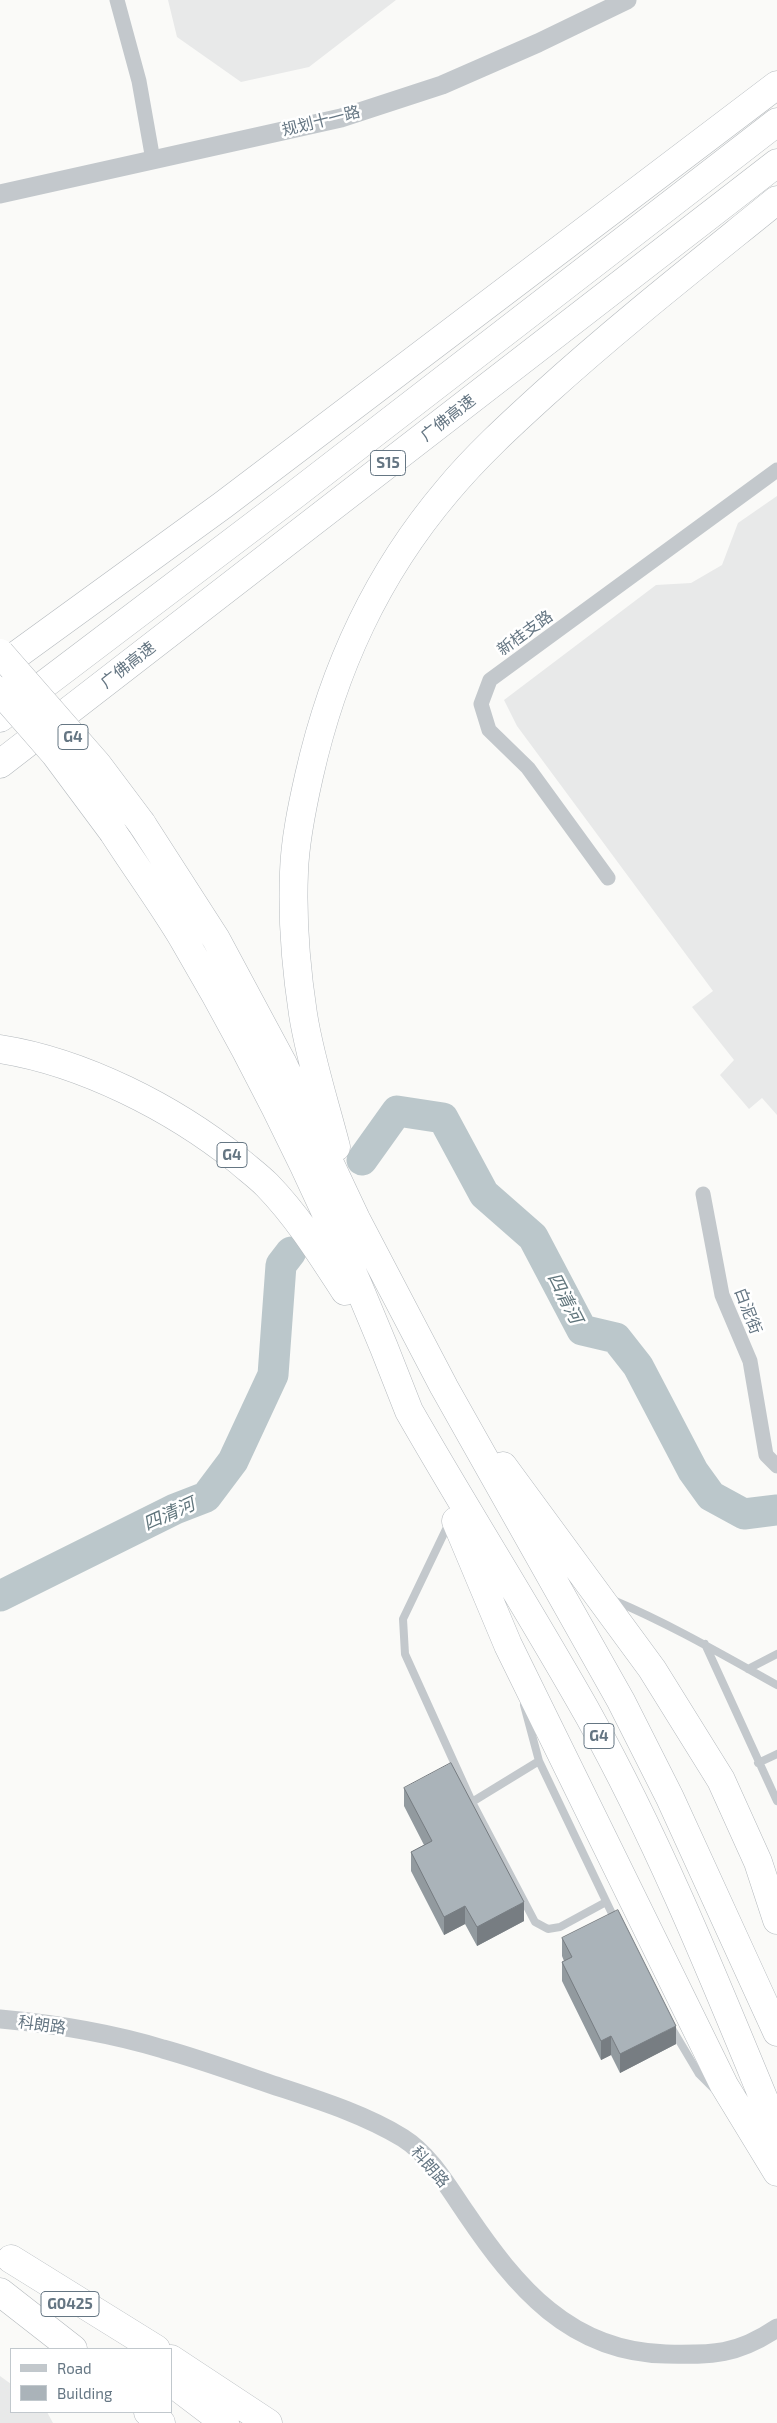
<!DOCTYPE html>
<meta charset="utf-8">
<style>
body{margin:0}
#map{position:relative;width:777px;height:2423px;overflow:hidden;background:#fafaf8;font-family:"Exo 2",sans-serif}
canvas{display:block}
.legend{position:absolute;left:10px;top:2348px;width:162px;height:65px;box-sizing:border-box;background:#fff;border:1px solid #c1c8cd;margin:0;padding:6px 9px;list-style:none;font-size:15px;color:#657683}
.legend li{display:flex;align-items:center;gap:10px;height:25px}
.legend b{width:25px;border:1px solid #c1c8cd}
</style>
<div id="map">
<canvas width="777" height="2423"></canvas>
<ul class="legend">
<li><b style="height:6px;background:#c3c8cc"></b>Road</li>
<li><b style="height:14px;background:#aab3b9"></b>Building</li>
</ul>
</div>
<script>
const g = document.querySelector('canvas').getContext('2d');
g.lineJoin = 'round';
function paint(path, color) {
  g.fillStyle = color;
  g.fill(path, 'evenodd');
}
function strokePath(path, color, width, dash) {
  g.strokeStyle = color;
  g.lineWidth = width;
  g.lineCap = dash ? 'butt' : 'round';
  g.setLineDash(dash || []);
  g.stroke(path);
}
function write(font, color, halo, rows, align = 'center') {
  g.font = font + ' "Exo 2","Noto Sans SC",sans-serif';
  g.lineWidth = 5;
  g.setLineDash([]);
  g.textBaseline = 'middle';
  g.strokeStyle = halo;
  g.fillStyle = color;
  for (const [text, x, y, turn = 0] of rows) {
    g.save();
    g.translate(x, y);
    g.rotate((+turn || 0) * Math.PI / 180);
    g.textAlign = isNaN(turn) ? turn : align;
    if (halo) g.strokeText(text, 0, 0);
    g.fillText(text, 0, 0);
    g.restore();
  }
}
const built = new Path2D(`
 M168,0h228l-87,67 -68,15 -64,-45z
 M777,496v619l-15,-17 -13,11 -29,-34 14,-15 -42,-53 21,-16 -196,-265 -13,-26 152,-115 35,-2 31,-18 16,-42z
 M0,2376l11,8v28h36l6,11h-53z`);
const river = new Path2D(`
 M362,1160l35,-49 46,7 41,76 49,43 49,93 34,8 22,28 55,105 18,25 33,18 33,-4
 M0,1596l175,-87 31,-12 27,-36 40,-86 8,-110 10,-13`);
const service = new Path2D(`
 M449,1523l-46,96 2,35 67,148 63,120 13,7 12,-2 46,-25
 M613,1600c57,24 110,55 164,85
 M705,1644l72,157
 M748,1669l29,-15
 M524,1705l15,56 77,161
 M758,1763l19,-9
 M472,1802l67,-41
 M671,2027l28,47 15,15`);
const minor = new Path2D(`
 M117,0l22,81 14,79
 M608,878l-80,-110 -39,-38 -8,-26 9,-24 287,-210
 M703,1194l19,101 28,66 16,94 11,11`);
const tertiary = new Path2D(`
 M0,194l341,-76 101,-33 96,-42 89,-43
 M0,2019c55,5 110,14 163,30 36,10 72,23 107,35 45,15 92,29 133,54 27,17 45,49 63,75 50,74 104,139 200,141 47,1 71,1 111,-26`);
const motorway = new Path2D(`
 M0,667l223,-162 554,-420
 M0,718l293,-222 484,-374
 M0,764l777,-601
 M142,824l74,115 66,123 74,157 88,168 177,314 49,97 107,234
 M113,832c23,36 49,71 71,108 88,149 163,309 225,471 59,103 122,202 180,305 74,133 130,275 188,415
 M0,1049c83,13 173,59 238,111 9,8 20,16 29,25 31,32 54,69 78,106
 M336,1147c-11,-43 -26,-88 -33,-133 -7,-46 -11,-95 -9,-142 1,-32 8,-65 15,-96 24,-107 67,-201 138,-285 29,-35 64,-67 97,-97 75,-68 154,-130 233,-194
 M503,1466l149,203 69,111 37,82 19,58
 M456,1521l52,124 216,440 53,87
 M11,2259l145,90
 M0,2292l73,57
 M171,2359l97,64
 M171,2382l54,41
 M148,2412l13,11`);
const motorwayBridge = new Path2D(`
 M0,653l97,111 45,60
 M0,691l55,63 58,78`);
const wall = new Path2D(`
 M404,1788l120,133 -47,25 -12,-22 -21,11 -33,-64v-19l13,-7 -20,-39z
 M562,1938l114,106 -56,29 -9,-18 -10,5 -39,-79v-19l2,-1 -2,-5z`);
const shadedWall = new Path2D(`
 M524,1902v19l-47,25v-19z
 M465,1906v18l-21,11v-18z
 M676,2026v18l-56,29v-19z
 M611,2036v19l-10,5v-19z`);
const building = new Path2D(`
 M451,1763l73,139 -47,25 -12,-21 -21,11 -33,-65 21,-11 -28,-53z
 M618,1910l58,116 -56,28 -9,-18 -10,5 -39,-79 10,-5 -10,-19z`);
const shields = [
 [388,463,35],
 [73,737,30],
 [232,1155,30],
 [599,1736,30],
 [70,2304,58]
];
const shieldNames = [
 ["S15",388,463],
 ["G4",73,737],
 ["G4",232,1155],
 ["G4",599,1736],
 ["G0425",70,2304]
];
const streetNames = [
 ["规划十一路",321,121,-14],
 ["广佛高速",448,418,-38],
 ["新桂支路",525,633,-36],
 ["广佛高速",128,665,-38],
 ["白泥街",748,1311,69],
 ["科朗路",42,2025,8],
 ["科朗路",430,2167,49]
];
const waterNames = [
 ["四清河",565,1298,63],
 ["四清河",169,1514,-24]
];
paint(built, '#e8e9e9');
strokePath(river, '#bbc7cb', 31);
strokePath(motorway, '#b4b9bd', 29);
strokePath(service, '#c3c8cc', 8);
strokePath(minor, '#c3c8cc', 15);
strokePath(tertiary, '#c3c8cc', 19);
strokePath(motorway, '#fff', 28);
strokePath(motorwayBridge, '#b4b9bd', 29, []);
strokePath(motorwayBridge, '#fff', 28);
paint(wall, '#929a9f');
paint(shadedWall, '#777d82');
paint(building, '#aab3b9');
strokePath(building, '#777d82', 1);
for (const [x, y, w] of shields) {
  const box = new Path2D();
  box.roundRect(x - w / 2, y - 12.5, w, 25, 4);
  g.fillStyle = '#fff';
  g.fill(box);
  strokePath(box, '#657683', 1);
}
write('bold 15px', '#657683', null, shieldNames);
write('16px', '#657683', '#fff', streetNames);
write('italic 18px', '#60757c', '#fff', waterNames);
</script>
